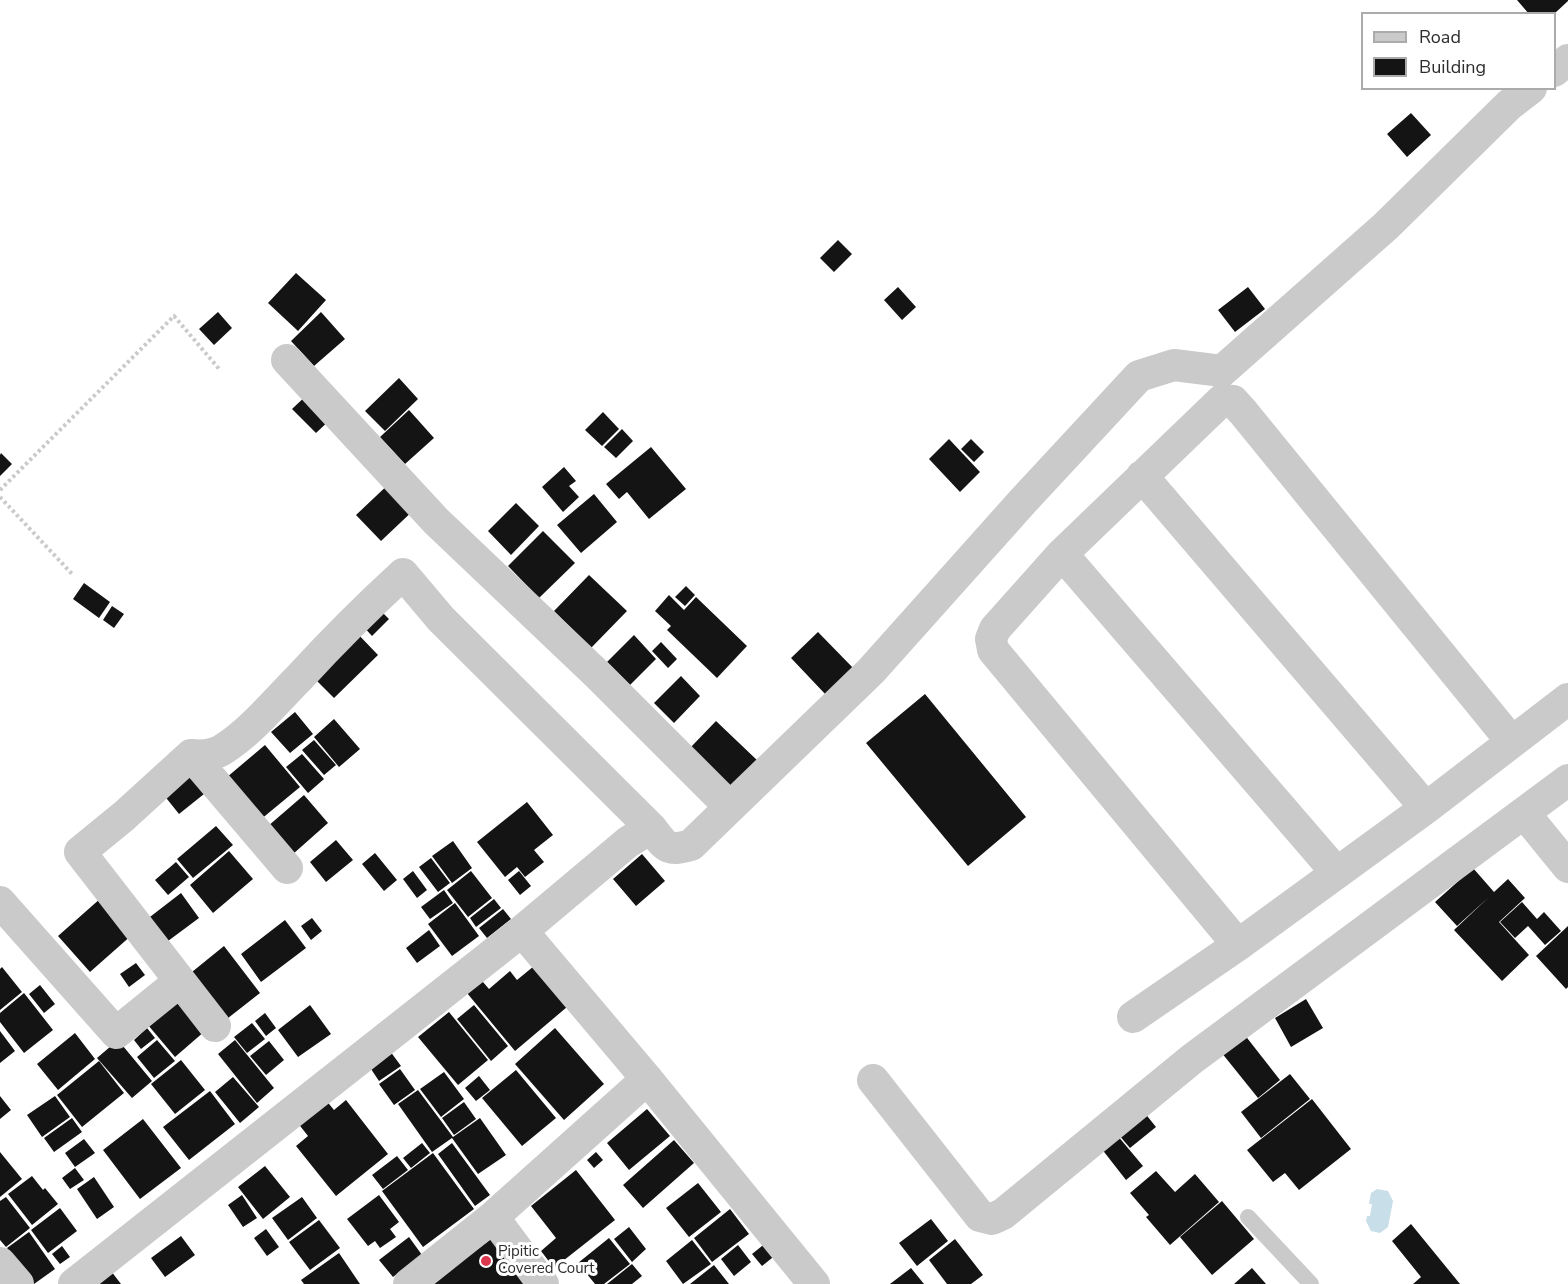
<!DOCTYPE html>
<style>
body{margin:0}
#map{position:relative;width:1568px;height:1284px;overflow:hidden;background:#fff;font-family:"Nunito Sans",sans-serif}
canvas{display:block}
.legend{position:absolute;left:1361px;top:12px;width:195px;height:78px;box-sizing:border-box;background:#fff;border:2px solid #ababab;margin:0;padding:8px 10px;list-style:none;font-size:18px;color:#2d2d2d}
.legend li{display:flex;align-items:center;gap:12px;height:30px}
.legend b{width:30px;border:2px solid #ababab}
</style>
<div id="map">
<canvas width="1568" height="1284"></canvas>
<ul class="legend">
<li><b style="height:8px;background:#cacaca"></b>Road</li>
<li><b style="height:16px;background:#141414"></b>Building</li>
</ul>
</div>
<script>
const g = document.querySelector('canvas').getContext('2d');
g.lineJoin = 'round';
function paint(path, color) {
  g.fillStyle = color;
  g.fill(path, 'evenodd');
}
function strokePath(path, color, width, dash) {
  g.strokeStyle = color;
  g.lineWidth = width;
  g.lineCap = dash ? 'butt' : 'round';
  g.setLineDash(dash || []);
  g.stroke(path);
}
function write(font, color, halo, rows, align = 'center') {
  g.font = font + ' "Nunito Sans",sans-serif';
  g.lineWidth = 6;
  g.setLineDash([]);
  g.textBaseline = 'middle';
  g.strokeStyle = halo;
  g.fillStyle = color;
  for (const [text, x, y, turn = 0] of rows) {
    g.save();
    g.translate(x, y);
    g.rotate((+turn || 0) * Math.PI / 180);
    g.textAlign = isNaN(turn) ? turn : align;
    if (halo) g.strokeText(text, 0, 0);
    g.fillText(text, 0, 0);
    g.restore();
  }
}
const water = new Path2D(`
 M1377,1189l11,2 5,10 -5,26 -8,6 -9,-2 -5,-10 1,-5h3l2,-12h-3l2,-11z`);
const building = new Path2D(`
 M1517,0h51v1l-14,13h-25z
 M1411,113l20,22 -24,22 -20,-23z
 M838,240l14,14 -18,18 -14,-14z
 M296,273l30,27 -28,31 -30,-28z
 M898,287l18,20 -14,13 -18,-20z
 M1248,287l17,22 -30,23 -17,-22z
 M218,312l14,16 -18,17 -15,-16z
 M321,312l24,27 -31,27 -23,-25z
 M399,378l19,21 -33,32 -20,-20z
 M310,392l23,25 -17,16 -24,-24z
 M409,410l25,28 -29,26 -25,-27z
 M603,412l16,17 -17,17 -17,-16z
 M622,429l11,12 -17,17 -12,-11z
 M949,439l31,33 -20,20 -31,-33z
 M971,439l13,13 -10,10 -13,-13z
 M651,447l35,42 -37,30 -22,-27 -8,7 -13,-15z
 M1,453l11,11 -12,12v-21z
 M564,467l12,14 -7,5 10,11 -16,15 -21,-25z
 M393,480l25,26 -37,35 -25,-26z
 M594,494l23,28 -36,31 -24,-28z
 M516,503l23,23 -28,29 -23,-24z
 M543,531l32,32 -36,35 -31,-32z
 M589,575l38,36 -36,37 -37,-37z
 M84,583l26,19 -11,16 -26,-19z
 M686,586l9,9 -10,11 -10,-9z
 M669,595l15,15 12,-13 51,49 -30,32 -50,-48 4,-4 -16,-15z
 M112,606l12,8 -10,14 -11,-8z
 M379,609l10,10 -17,17 -10,-11z
 M354,630l24,25 -44,43 -24,-24z
 M818,632l37,38 -28,26 -36,-38z
 M634,635l22,24 -26,26 -23,-23z
 M661,642l16,17 -9,9 -16,-17z
 M681,676l19,20 -26,27 -20,-20z
 M925,694l101,123 -58,49 -102,-123z
 M295,712l18,22 -23,19 -19,-21z
 M334,719l26,30 -21,18 -25,-30z
 M716,721l43,41 -27,28 -42,-42z
 M314,740l22,25 -12,10 -22,-25z
 M265,745l35,42 -46,38 -34,-42z
 M302,754l22,25 -16,14 -22,-26z
 M184,769l20,25 -25,20 -20,-25z
 M304,795l24,28 -44,39 -24,-29z
 M527,802l26,33 -19,15 10,12 -19,15 -8,-10 -12,10 -28,-35z
 M216,826l17,19 -40,33 -16,-19z
 M336,840l17,20 -27,22 -16,-20z
 M453,841l19,27 -20,15 -20,-27z
 M229,851l24,28 -40,34 -23,-28z
 M375,853l22,27 -13,11 -22,-27z
 M642,854l23,27 -29,25 -23,-27z
 M431,858l19,25 -12,9 -19,-25z
 M176,862l13,15 -21,18 -13,-15z
 M1473,868l21,24 14,-13 17,19 -26,24 30,33 -27,26 -48,-51 35,-33 -32,29 -22,-24z
 M413,871l14,19 -10,8 -14,-19z
 M471,871l21,27 -24,19 -21,-27z
 M519,871l12,15 -11,9 -12,-15z
 M444,890l9,13 -23,16 -9,-12z
 M181,893l18,25 -35,26 -18,-24z
 M101,898l32,36 -43,38 -32,-36z
 M494,899l7,9 -25,19 -6,-9z
 M1522,902l15,17 7,-7 17,19 -16,14 -17,-19 -13,12 -15,-16z
 M455,903l24,33 -27,20 -24,-32z
 M503,909l8,10 -24,19 -8,-10z
 M312,918l10,13 -11,9 -10,-14z
 M285,920l21,28 -45,34 -20,-28z
 M1568,926v61l-2,2 -30,-33z
 M429,930l11,16 -23,17 -11,-15z
 M224,946l36,47 -37,29 -36,-46z
 M136,963l9,12 -16,12 -9,-13z
 M534,966l33,41 -52,44 -53,-64 15,-12 12,14 21,-18 7,9z
 M2,967l20,25 -22,18v-41z
 M40,985l15,19 -11,9 -15,-19z
 M24,993l29,37 -29,23 -24,-31v-9z
 M178,999l27,32 -30,26 -27,-32z
 M1306,999l17,29 -32,19 -16,-29z
 M310,1005l21,29 -33,23 -20,-27z
 M474,1005l34,41 -17,15 -34,-42z
 M449,1012l39,48 -30,25 -40,-48z
 M265,1013l11,15 -10,8 -11,-15z
 M252,1023l13,16 -18,14 -13,-16z
 M147,1028l8,10 -14,11 -7,-9z
 M555,1028l49,56 -40,36 -49,-56z
 M0,1031l15,20 -15,12z
 M75,1033l20,26 -37,31 -21,-26z
 M1244,1034l36,46 -22,18 -37,-46z
 M118,1040l34,41 -20,17 -35,-40z
 M157,1040l18,21 -21,17 -17,-21z
 M235,1040l39,48 -17,15 -39,-49z
 M269,1041l15,19 -18,15 -16,-19z
 M390,1051l11,15 -22,15 -10,-15z
 M181,1060l24,30 -30,24 -24,-30z
 M99,1061l25,32 -42,34 -25,-32z
 M400,1069l15,21 -21,15 -15,-21z
 M516,1070l40,48 -34,28 -40,-48z
 M444,1072l20,27 -23,18 -21,-28z
 M1290,1074l20,25 -49,39 -20,-26z
 M479,1076l11,14 -14,11 -11,-13z
 M233,1077l26,30 -19,16 -25,-31z
 M418,1090l35,47 27,-19 26,37 -28,19 -26,-36 -20,14 -34,-48z
 M210,1091l25,33 -46,36 -26,-33z
 M0,1096l11,14 -11,9z
 M55,1096l15,21 -28,20 -15,-22z
 M325,1099l9,11 12,-10 42,54 -52,42 -40,-50 12,-10 -11,-14z
 M1312,1099l39,50 -52,41 -14,-17 -12,9 -26,-32z
 M464,1102l12,17 -22,16 -12,-17z
 M647,1109l23,27 -41,34 -22,-27z
 M1144,1112l12,15 -26,21 -12,-14z
 M72,1118l10,14 -28,20 -10,-14z
 M143,1119l38,49 -41,31 -37,-49z
 M1117,1135l26,31 -17,14 -25,-32z
 M84,1139l11,14 -20,14 -10,-14z
 M674,1140l20,23 -51,45 -20,-23z
 M422,1143l8,10 -19,15 -8,-10z
 M452,1143l38,52 -15,11 -37,-52z
 M0,1152l22,27 -22,18z
 M596,1152l7,8 -9,8 -7,-8z
 M433,1153l41,56 -51,38 -41,-56z
 M397,1156l11,14 -25,19 -11,-14z
 M265,1166l25,31 -27,22 -25,-32z
 M75,1168l9,12 -14,9 -8,-11z
 M576,1170l39,50 -61,48 -13,-17 15,-13 -25,-32z
 M1156,1171l19,21 20,-18 24,28 -49,43 -24,-28 3,-2 -19,-22z
 M32,1176l11,14 2,-2 13,16 -26,21 -24,-31z
 M94,1177l20,30 -17,12 -20,-30z
 M698,1183l23,29 -32,25 -23,-29z
 M242,1195l15,23 -14,9 -15,-22z
 M379,1195l20,27 -9,7 6,8 -16,11 -5,-7 -7,5 -21,-27z
 M6,1197l24,31 -24,19 -6,-7v-39z
 M302,1197l15,21 -29,22 -16,-22z
 M1222,1201l32,38 -42,36 -32,-38z
 M60,1208l17,23 -29,22 -17,-23z
 M730,1209l19,25 -37,28 -18,-24z
 M931,1219l17,22 -31,25 -18,-23z
 M319,1220l21,28 -30,22 -21,-28z
 M1411,1224l49,60h-47l8,-7 -29,-36z
 M629,1227l17,22 -14,13 -18,-23z
 M266,1229l13,18 -12,9 -13,-18z
 M29,1232l26,37 -21,15 -27,-36z
 M181,1236l14,19 -30,22 -14,-19z
 M409,1237l13,18 -29,22 -14,-17z
 M494,1237l34,47h-97z
 M609,1238l21,26 -26,20h-9l-17,-21z
 M772,1238l10,12 -20,16 -10,-12z
 M955,1239l28,36 -12,9h-24l-18,-24z
 M692,1240l19,24 -28,20 -17,-23z
 M738,1245l13,17 -17,14 -13,-17z
 M62,1246l8,11 -10,7 -8,-10z
 M339,1253l21,31h-56l-3,-4z
 M632,1264l10,12 -10,8h-25z
 M714,1265l15,19h-39z
 M911,1268l13,16h-34z
 M1252,1268l14,16h-32z
 M111,1271l10,13h-27z`);
const path = new Path2D(`
 M0,490l174,-174 46,54
 M0,497l73,78`);
const lane = new Path2D(`
 M1248,1217l63,67`);
const street = new Path2D(`
 M1554,71l14,-11
 M287,360l149,161 163,155 131,131
 M1142,476l284,332
 M1062,554l275,319
 M191,755l96,113
 M1524,813l44,54
 M0,902l116,131 63,-51
 M522,931l125,148 167,205
 M1238,945l-245,-295 -2,-11 4,-10 67,-75 160,-154 11,1 10,11 269,330
 M1133,1017l105,-72 188,-137 142,-109
 M215,1026l-135,-174 44,-36 67,-61c11,1 21,1 31,-5 29,-18 53,-48 77,-72 33,-36 68,-71 104,-104l38,45 210,209c15,19 16,24 40,17l180,-174 152,-170 116,-125 35,-11 48,6 164,-145 123,-121 22,-17
 M873,1080l107,136 12,3 11,-5 189,-155 376,-279
 M493,1217l50,67
 M0,1263l18,21
 M74,1284l448,-353 106,-89 23,-14
 M409,1284l84,-67 154,-138`);
const markers = [
 [486,1261,6,"#db374d"]
];
const poiNames = [
 ["Pipitic",498,1252],
 ["Covered Court",498,1269]
];
paint(water, '#c8dee9');
paint(building, '#141414');
strokePath(path, '#cacaca', 4, [3, 3]);
strokePath(lane, '#cacaca', 16);
strokePath(street, '#cacaca', 32);
for (const [x, y, r, color] of markers) {
  const dot = new Path2D();
  dot.arc(x, y, r, 0, 2 * Math.PI);
  g.fillStyle = color;
  g.fill(dot);
  strokePath(dot, '#fff', 2);
}
write('15px', '#2d2d2d', '#fff', poiNames, 'left');
</script>
